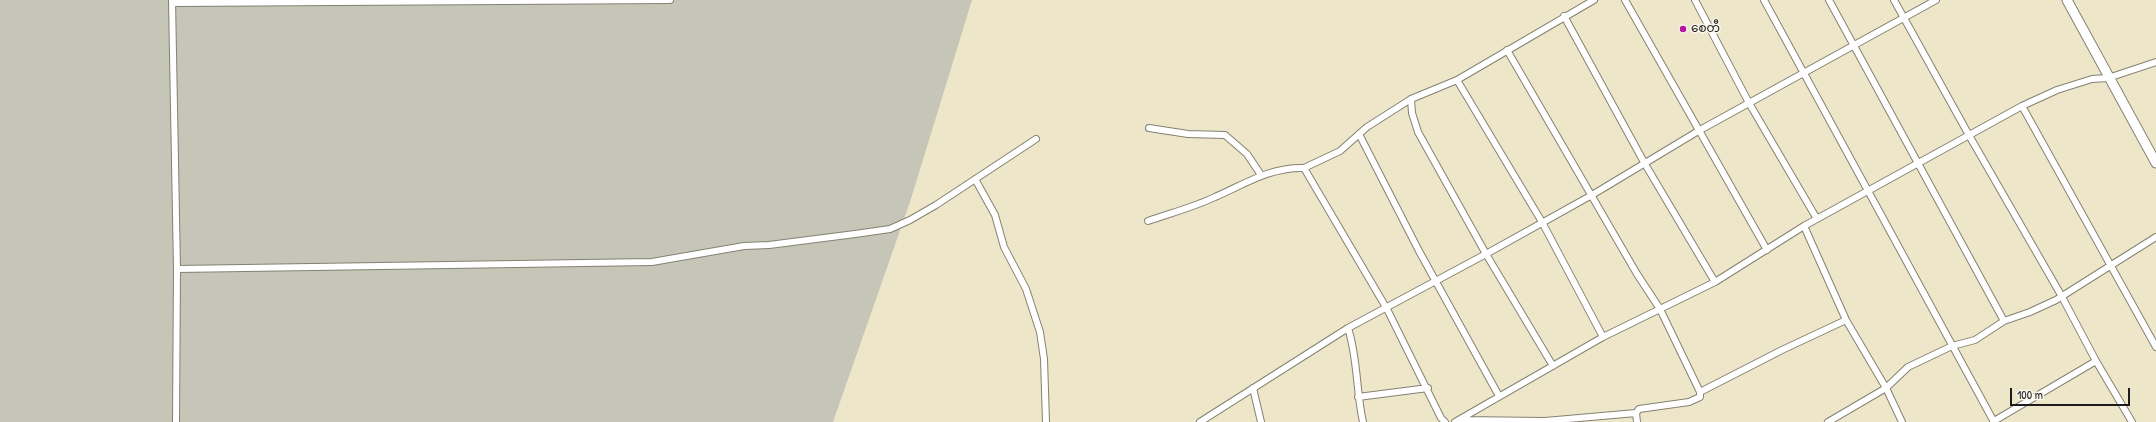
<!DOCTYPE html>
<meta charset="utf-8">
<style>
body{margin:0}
#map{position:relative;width:2156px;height:422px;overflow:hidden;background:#eee6c9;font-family:"Patrick Hand",sans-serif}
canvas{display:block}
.scale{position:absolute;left:2010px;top:388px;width:120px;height:18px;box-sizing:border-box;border:2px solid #1c1c1c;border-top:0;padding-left:5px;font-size:12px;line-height:14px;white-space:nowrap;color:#1c1c1c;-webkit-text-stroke:3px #fbf7ec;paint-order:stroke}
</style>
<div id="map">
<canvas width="2156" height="422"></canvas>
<div class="scale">100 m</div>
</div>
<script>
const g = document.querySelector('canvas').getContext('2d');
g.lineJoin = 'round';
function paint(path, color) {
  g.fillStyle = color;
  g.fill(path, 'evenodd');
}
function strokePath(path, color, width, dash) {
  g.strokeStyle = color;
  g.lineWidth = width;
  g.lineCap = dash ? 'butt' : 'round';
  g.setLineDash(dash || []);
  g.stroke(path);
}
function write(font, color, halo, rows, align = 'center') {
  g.font = font + ' "Patrick Hand","Noto Sans Myanmar",sans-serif';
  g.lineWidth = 3;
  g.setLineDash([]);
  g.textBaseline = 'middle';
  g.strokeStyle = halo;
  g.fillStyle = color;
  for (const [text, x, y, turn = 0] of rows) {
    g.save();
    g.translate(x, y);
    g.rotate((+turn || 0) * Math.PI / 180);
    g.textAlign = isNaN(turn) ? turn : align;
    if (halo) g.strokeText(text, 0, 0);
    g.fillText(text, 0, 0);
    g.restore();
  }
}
const industrial = new Path2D(`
 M0,0h972l-62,202 -77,220h-833z`);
const minor = new Path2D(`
 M172,0l5,269 -1,153
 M1625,0l142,250
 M1695,0l54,103 68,116
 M1764,0l230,422
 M1829,0l175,321
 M1894,0l76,137 91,158 35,66 36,61
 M172,3l498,-3
 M1564,16l81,148 70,118
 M1507,50l130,224 23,35 40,83v5l-11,5 -50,7 -3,4 1,9
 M1457,80l85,142 61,115
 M1411,99l1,14 6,19 68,122 67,112
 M2022,106l134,241
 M1149,128l39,6 37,1 22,19 14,21
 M1359,134l60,117 80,145
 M975,179l20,36 9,32 22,42 14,43 4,27 2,63
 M1148,221c23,-8 46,-14 67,-24 30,-13 55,-30 89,-29
 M1804,226l42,94 40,68 16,34
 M177,269l475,-7 92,-16 25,-1 86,-11 35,-5 20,-9 26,-15 100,-66
 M1348,328c10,31 8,63 15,94
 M1253,388l8,34
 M1700,392l82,-42 64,-30
 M1358,397l70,-9
 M1461,420l84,1 91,-8
 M1994,421l102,-60
 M1200,422l148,-94 138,-74 106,-59 108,-65 236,-130
 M1445,422l-4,-4 -54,-109 -83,-141 36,-17 27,-24 44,-28 46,-19 137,-80
 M1455,422l148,-85 112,-55 89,-56 218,-120 35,-16 35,-11 16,-1 48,-16
 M1828,422l58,-34 22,-21 44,-21 23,-6 29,-19 26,-9 26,-12 100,-63`);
const secondary = new Path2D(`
 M2067,0l89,163`);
const markers = [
 [1683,29,4,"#b5179e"]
];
const poiNames = [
 ["စေတီ",1691,29]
];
paint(industrial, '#c5c5b8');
strokePath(minor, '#858172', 8);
strokePath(secondary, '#858172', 11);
strokePath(minor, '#fff', 6);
strokePath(secondary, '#fff', 9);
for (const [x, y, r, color] of markers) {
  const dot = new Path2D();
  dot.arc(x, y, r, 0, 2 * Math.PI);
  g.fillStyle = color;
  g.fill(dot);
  strokePath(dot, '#fbf7ec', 1.5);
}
write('12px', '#1c1c1c', '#fbf7ec', poiNames, 'left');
</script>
